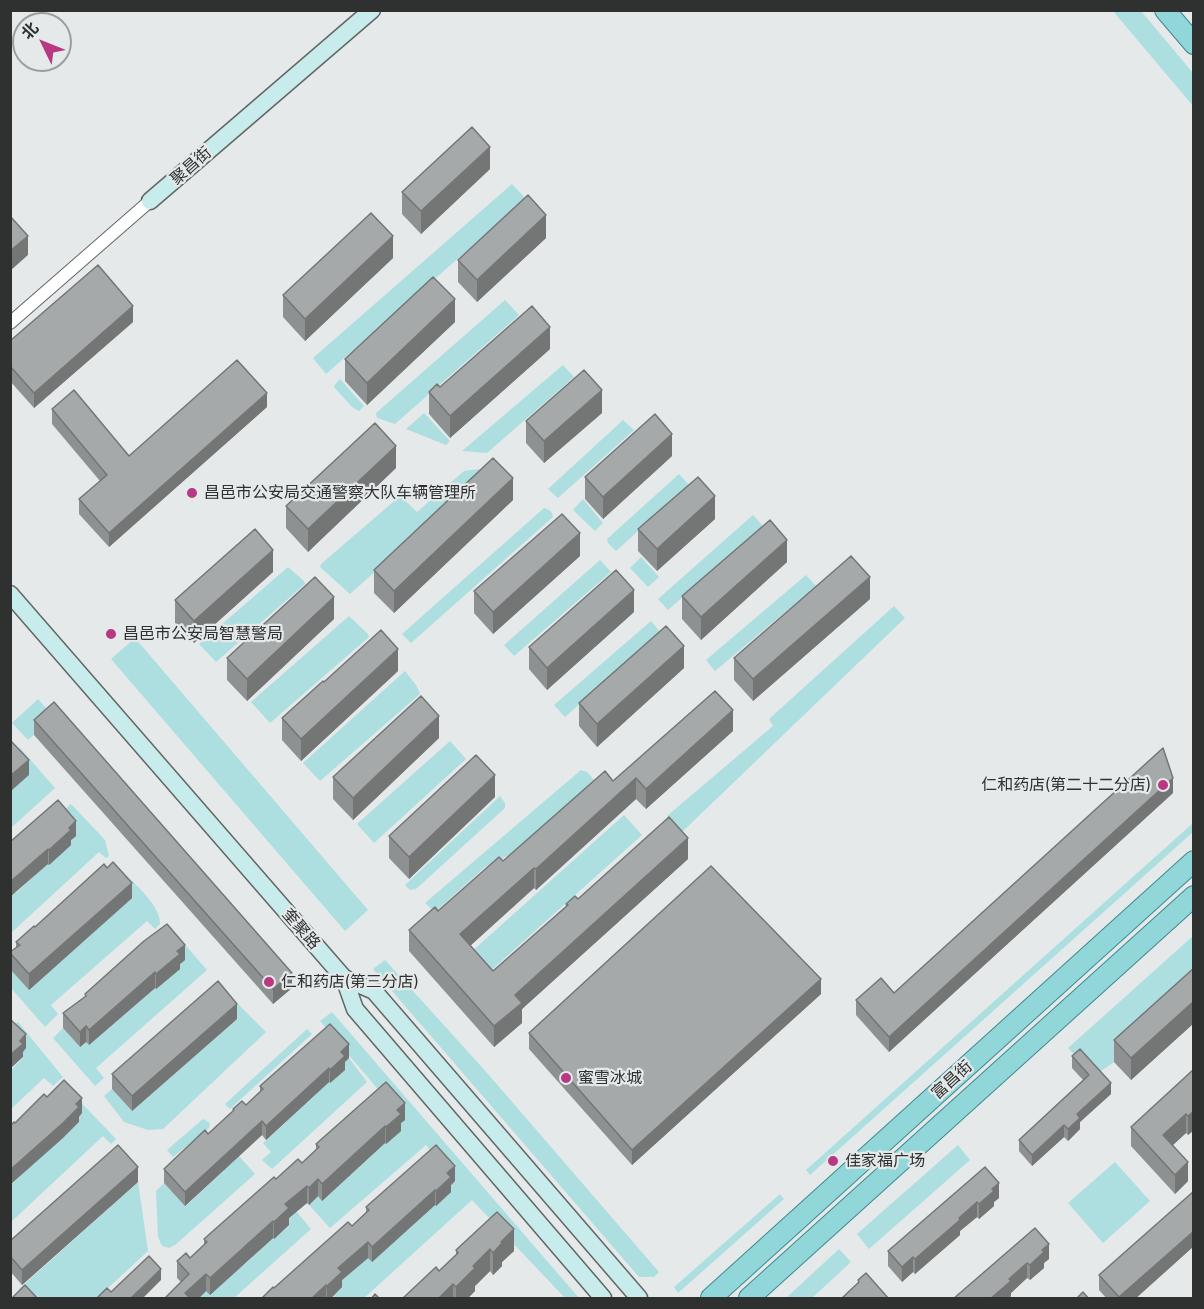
<!DOCTYPE html>
<meta charset="utf-8">
<style>
body{margin:0}
#map{position:relative;width:1204px;height:1309px;overflow:hidden;background:#e5e9e9;font-family:"Public Sans","Noto Sans SC",sans-serif}
canvas{display:block}
.frame{position:absolute;inset:0;border:12px solid #2f3030;pointer-events:none}
.north{position:absolute;left:12px;top:12px;width:60px;height:60px;box-sizing:border-box;background:#e5e9e9;border:2px solid #9c9f9f;border-radius:50%;rotate:313deg;font-size:16px;font-weight:700;line-height:24px;text-align:center;color:#2f3030}
.north::after{content:'';display:block;margin:auto;width:21px;height:27px;background:#b93883;clip-path:polygon(50% 0,100% 100%,50% 72%,0 100%)}
</style>
<div id="map">
<canvas width="1204" height="1309"></canvas>
<div class="frame"></div>
<div class="north">北</div>
</div>
<script>
const g = document.querySelector('canvas').getContext('2d');
g.lineJoin = 'round';
function paint(path, color) {
  g.fillStyle = color;
  g.fill(path, 'evenodd');
}
function strokePath(path, color, width, dash) {
  g.strokeStyle = color;
  g.lineWidth = width;
  g.lineCap = dash ? 'butt' : 'round';
  g.setLineDash(dash || []);
  g.stroke(path);
}
function write(font, color, halo, rows, align = 'center') {
  g.font = font + ' "Public Sans","Noto Sans SC",sans-serif';
  g.lineWidth = 4.5;
  g.setLineDash([]);
  g.textBaseline = 'middle';
  g.strokeStyle = halo;
  g.fillStyle = color;
  for (const [text, x, y, turn = 0] of rows) {
    g.save();
    g.translate(x, y);
    g.rotate((+turn || 0) * Math.PI / 180);
    g.textAlign = isNaN(turn) ? turn : align;
    if (halo) g.strokeText(text, 0, 0);
    g.fillText(text, 0, 0);
    g.restore();
  }
}
const green = new Path2D(`
 M1113,11h28l52,62v33z
 M512,184l14,15 -200,175 -13,-16z
 M505,300l14,15 -124,109 -18,-6 -1,-5z
 M563,365l11,12 -87,76 -25,-2z
 M340,379l24,27 -5,5 -7,-4 -18,-20 1,-3z
 M424,413l26,28 -4,4 -40,-16z
 M623,420l11,10 -76,68 -10,-9z
 M480,469l6,4 -136,121 -30,-27 1,-3 79,-68 17,16 47,-41z
 M679,474l10,11 -73,66 -8,-8 -1,-4z
 M583,499l20,24 -8,8 -22,-21z
 M544,508c6,2 8,3 9,9l-142,126 -9,-9z
 M753,515l10,11 -95,84 -10,-11z
 M641,557l18,20 -11,10 -18,-19z
 M600,560l11,12 -97,84 -10,-11z
 M288,567l16,14 1,3 -89,78 -17,-18z
 M806,575l10,11 -101,85 -9,-11z
 M894,606l11,12 -224,215 -14,-17 106,-90 -4,-7z
 M349,616l18,17 2,4 -99,86 -19,-21z
 M651,621l10,12 -96,84 -11,-12z
 M135,638l233,272 -23,21 -234,-272z
 M405,671l11,14 4,9 -100,87 -17,-18z
 M38,699l16,18 -26,23 -16,-17z
 M450,741l16,18 -92,84 -17,-19z
 M20,748l35,40 -44,40 -1,-36 19,-17 -18,-19z
 M581,770l6,2 8,9 -84,73 -26,13 -50,45 -10,-9z
 M500,796l5,7v5l-89,81 -6,1 -5,-5z
 M71,804l34,36 4,16 -3,2 -7,-6 -88,81v-43l5,3 18,-17 11,-16 4,5 9,-50z
 M624,815l18,20 -155,139 -18,-20z
 M1193,823v9l-383,343 -4,-5z
 M121,870c13,13 40,36 39,54l-5,5 -8,-8 -96,84 7,9 -13,13 -34,-39 -1,-19 19,20 84,-112z
 M174,932l33,38 -111,98 8,10 -9,8 -42,-48 10,-10 17,19 6,-5 3,3 52,-45 26,-61z
 M1193,936v54l-79,72 -20,14 -26,-28z
 M385,960l103,114 171,198 -5,5h-15l-266,-308z
 M225,991l41,41 -103,97 -15,1 -24,-8 -20,-26 8,-7 20,22 105,-92z
 M332,1012l247,286h-14l-93,-98 -108,98h-34l12,-10 -4,-5 117,-102 7,8 -36,-44 -96,83 -21,-23 9,-9 5,4 49,-45 11,-14 3,3 11,-17 7,-7 -84,-99z
 M18,1022l45,55 -10,9 -9,-8 -33,31v-39l12,-12 -12,-30z
 M307,1029l5,5 -82,75 -5,-5z
 M349,1058l18,24 -95,87 -10,-9 9,-8 -8,-9 20,-18 43,-45 4,3 14,-13 -3,-4z
 M69,1090l47,49 -5,5 -8,-8 -92,86v-37l50,-49 3,1 15,-15z
 M203,1119l7,4 -1,5 -36,29 -6,-7z
 M958,1145l12,15 -101,89 -12,-15z
 M239,1156l16,18 -80,71 -6,3 -7,-2 -4,-9 -2,-46 8,-8 22,23z
 M1115,1162l35,39 -47,42 -35,-40z
 M138,1182l10,69 -51,47h-69l-9,-9z
 M780,1194l4,5 -106,94 -4,-6z
 M296,1211l15,18 -77,69h-36c14,-13 32,-22 47,-34 10,-9 18,-18 26,-28l3,3 15,-13 -4,-5z
 M839,1249l12,13 -39,36h-26z`);
const street = new Path2D(`
 M10,323l140,-122`);
const secondary = new Path2D(`
 M150,201l222,-191
 M10,594l334,384 11,31 248,289
 M344,978l30,13 265,307`);
const primary = new Path2D(`
 M1165,10l29,34
 M711,1298l483,-437
 M749,1298l445,-402`);
const wall = new Path2D(`
 M490,169l-69,65 -19,-20v-22z
 M546,238l-69,64 -19,-20v-22z
 M393,258l-88,83 -22,-24v-22z
 M133,322l-99,86 -24,-27v-40z
 M455,322l-88,83 -22,-24v-22z
 M550,349l-100,89 -21,-24v-22z
 M267,407l-158,140 -30,-33v-15l21,-18 -48,-57v-15l77,47z
 M602,413l-58,50 -18,-20v-22z
 M672,456l-69,63 -18,-20v-22z
 M396,468l-88,84 -22,-24v-22z
 M513,500l-119,113 -20,-20v-23z
 M715,519l-58,52 -19,-20v-22z
 M580,556l-87,78 -19,-21v-22z
 M787,562l-86,78 -19,-21v-23z
 M273,572l-79,71 -19,-20v-23z
 M870,599l-117,102 -19,-21v-22z
 M634,612l-87,78 -18,-21v-22z
 M334,619l-87,82 -20,-21v-22z
 M684,668l-87,79 -18,-21v-23z
 M398,671l-97,90 -19,-21v-22l42,-36z
 M34,720l258,268 -19,16 -239,-269z
 M733,731l-87,78 -10,-10 -100,91 -2,-2 -64,58 23,25 73,-65v-2l122,-45 -166,150v14l-28,24 -85,-96v-21l29,-19 65,-50 110,-80z
 M439,738l-86,82 -20,-21v-22z
 M1173,793l-284,259 -33,-37v-15l38,-7z
 M495,797l-86,82 -20,-21v-22z
 M76,836l-5,4v5l-22,20 -39,-23z
 M107,868l25,30 -103,92 -19,-21v-17l6,-4v-6z
 M185,960l-5,4v5l-24,20 -1,-1 -66,57 -3,-3 -6,5 -17,-19v-15l22,-16v-3z
 M1194,968v55l-63,57 -17,-18v-22z
 M821,994l-189,171 -103,-116v-16z
 M237,1019l-105,92 -20,-22v-15z
 M1072,1056l39,38 -31,28v7l-12,12 -4,-4 -32,29 -13,-15v-11l64,-60 -11,-12z
 M349,1058l-4,4v8l-15,13 -1,-1 -63,58 -4,-5 -77,71 -21,-23v-14l44,-35 25,-23v-2l13,-4 14,-13v-6z
 M1194,1069v61l-6,5 -2,-2 -13,12 15,36 -13,13 -44,-48v-19z
 M405,1120l-4,3v8l-15,13 -1,-1 -63,58 -4,-5 -9,9 -2,-2 -18,15v7l-15,14 -1,-1 -63,57 -4,-4 -8,8h-34l17,-17 -4,-4v-17l13,-3 14,-13v-6l72,-60 26,-16 14,-13v-6z
 M985,1167l14,31 -5,4v4l-15,13 -2,-2 -17,14v4l-45,39 -2,-2 -11,10 -14,-16v-15z
 M455,1181l-4,4v7l-15,14 -1,-1 -63,57 -4,-4 -26,22v7l-12,12h-69l91,-73 14,-13v-6z
 M138,1182l-116,103 -12,-14v-30z
 M1194,1191v55l-59,53h-28l-8,-9v-15z
 M497,1212l17,39 -12,11v4l-9,9 -3,-4 -15,15v5l-8,8h-65l37,-28 17,-16v-5z
 M1035,1228l14,31 -5,4v5l-14,12 -3,-2 -16,15v3l-3,3h-55z`);
const shadedWall = new Path2D(`
 M490,147v22l-69,65v-23z
 M546,215v23l-69,64v-22z
 M28,236v19l-18,16v-20z
 M393,236v22l-88,83v-22z
 M455,299v23l-88,83v-22z
 M133,306v16l-99,86v-15z
 M550,327v22l-100,89v-22z
 M602,390v23l-58,50v-22z
 M267,393v14l-158,140v-14z
 M672,434v22l-69,63v-22z
 M396,446v22l-88,84v-23z
 M513,478v22l-119,113v-22z
 M715,496v23l-58,52v-22z
 M580,533v23l-87,78v-22z
 M787,540v22l-86,78v-23z
 M273,550v22l-79,71v-22z
 M870,577v22l-117,102v-22z
 M634,590v22l-87,78v-22z
 M334,597v22l-87,82v-22z
 M684,646v22l-87,79v-23z
 M398,649v22l-97,90v-22z
 M733,710v21l-87,78v-20z
 M439,716v22l-86,82v-22z
 M29,760v15l-19,17v-16z
 M495,775v22l-86,82v-22z
 M636,778v21l-100,91v-21z
 M1173,778v15l-284,259v-15z
 M76,821v15l-5,4v5l-22,20v-15l20,-22z
 M688,838v21l-166,150v14l-28,24v-21l21,-31z
 M48,849v15l-38,33v-15z
 M534,868v20l-74,67v-21z
 M132,883v15l-103,92v-16z
 M185,945v15l-5,4v5l-24,20v-15l21,-23z
 M155,972v16l-66,57v-15z
 M292,973v15l-19,16v-15z
 M821,979v15l-189,171v-15z
 M1194,1001v22l-63,57v-22z
 M237,1004v15l-105,92v-15z
 M86,1026v16l-6,5v-15z
 M26,1034v14l-3,4v5l-13,12v-14l10,-14z
 M349,1044v14l-4,4v8l-15,13v-13l11,-18z
 M329,1068v14l-63,58v-14z
 M1111,1083v11l-31,28v7l-12,12v-12l9,-15z
 M82,1098v15l-3,4v5l-16,16 -53,47v-15z
 M405,1103v17l-4,3v8l-15,13v-17l11,-17z
 M1194,1111v19l-6,5v-19z
 M1186,1114v19l-23,21v-19z
 M262,1121v14l-77,71v-14z
 M1064,1125v12l-32,29v-11z
 M385,1126v17l-63,58v-17z
 M1188,1162v19l-13,13v-19z
 M455,1166v15l-4,4v7l-15,14v-15l11,-18z
 M138,1167v15l-116,103v-15z
 M318,1179v17l-9,9v-17z
 M999,1183v15l-5,4v4l-15,13v-15l13,-15z
 M307,1186v17l-18,15v7l-15,14v-17l11,-18z
 M435,1190v15l-63,57v-15z
 M977,1202v15l-17,14v4l-45,39v-15z
 M273,1221v17l-63,57v-17z
 M514,1229v22l-12,11v4l-9,9v-22l8,-11z
 M1194,1231v15l-59,53h-16v-2z
 M368,1242v16l-26,22v7l-12,12h-3v-13l11,-18z
 M1049,1244v15l-5,4v5l-14,12v-15l12,-15z
 M490,1249v22l-15,15v5l-8,8h-11v-12l17,-21z
 M913,1257v15l-11,10v-15z
 M1027,1263v15l-16,15v3l-3,3h-18l19,-20z
 M161,1269v11l-19,19h-12z
 M206,1274v17l-8,8h-13v-6z
 M453,1284v15h-15z
 M326,1285v14h-15z`);
const building = new Path2D(`
 M472,127l18,20 -69,64 -19,-19z
 M528,195l18,20 -69,65 -19,-20z
 M371,213l22,23 -88,83 -22,-24z
 M10,216l18,20 -18,15z
 M98,265l35,41 -99,87 -24,-27v-25z
 M433,277l22,22 -88,84 -22,-24z
 M532,306l18,21 -100,89 -21,-24 8,-8 3,3z
 M237,360l30,33 -158,140 -30,-34 28,-24 -55,-66 22,-19 55,66z
 M584,370l18,20 -58,51 -18,-20z
 M655,414l17,20 -69,63 -18,-20z
 M375,423l21,23 -88,83 -22,-23z
 M493,458l20,20 -119,113 -20,-21z
 M698,477l17,19 -58,53 -19,-20z
 M562,514l18,19 -87,79 -19,-21z
 M770,520l17,20 -86,77 -19,-21z
 M255,529l18,21 -79,71 -19,-21z
 M851,556l19,21 -117,102 -19,-21z
 M616,570l18,20 -87,78 -18,-21z
 M315,577l19,20 -87,82 -20,-21z
 M666,626l18,20 -87,78 -18,-21z
 M381,630l17,19 -97,90 -19,-21 41,-37 1,1z
 M715,691l18,19 -87,79 -10,-11 -100,91 -2,-1 -74,66 33,37 75,-66 -2,-1 9,-8 3,3 91,-82 19,21 -173,157 7,8 -28,23 -85,-96 26,-23 3,4 61,-54 4,4 102,-90 8,10z
 M421,696l18,20 -86,82 -20,-21z
 M54,702l238,271 -19,16 -239,-269z
 M10,741h1l18,19 -19,16z
 M1163,748l10,30 -284,259 -33,-37 25,-22 13,15z
 M476,755l19,20 -86,82 -20,-21z
 M58,800l18,21 -7,7 2,2 -22,20 -1,-1 -38,33v-40z
 M113,862l19,21 -103,91 -19,-21v-1l10,-7 -4,-3 18,-16 1,1 69,-63 3,4z
 M711,866l110,113 -189,171 -103,-117z
 M167,924l18,21 -8,6 3,3 -24,20 -1,-2 -66,58 -3,-4 -6,6 -17,-19 23,-17 -1,-2 59,-53z
 M1194,968v33l-63,57 -17,-18z
 M218,981l19,23 -105,92 -20,-22z
 M10,1019l16,15 -6,7 3,3 -13,11z
 M330,1024l19,20 -8,8 4,4 -15,14 -1,-2 -63,58 -4,-5 -77,71 -21,-23 41,-39 3,4 26,-24 -1,-1 9,-8 4,4 17,-16 -3,-3z
 M1080,1049l31,34 -34,31 3,4 -12,11 -4,-4 -32,30 -13,-15 70,-65 -17,-19z
 M1194,1069v42l-6,5 -2,-2 -23,21 25,27 -13,13 -44,-48z
 M64,1080l18,18 -6,6 3,3 -16,16 -53,47v-44l4,-4 1,1 29,-29 3,3z
 M386,1082l19,21 -8,7 4,4 -15,13 -1,-1 -63,58 -4,-5 -9,9 -2,-2 -22,18 4,4 -15,14 -1,-1 -63,57 -4,-4 -21,19 6,6h-27l25,-25 -12,-13 9,-8 4,5 17,-16 -3,-3 70,-62 2,2 22,-20 4,4 17,-16 -3,-3z
 M118,1145l20,22 -116,103 -12,-14v-15z
 M436,1145l19,21 -8,7 4,4 -15,14 -1,-1 -63,57 -4,-5 -30,26 4,4 -15,14 -1,-1 -15,14h-50l12,-12 1,1 74,-66 4,4 17,-16 -3,-3z
 M985,1167l14,16 -7,6 2,2 -15,13 -2,-2 -18,16 1,2 -45,39 -2,-2 -11,10 -14,-16z
 M1194,1191v40l-75,66 -20,-22z
 M497,1212l17,17 -13,13 1,1 -9,10 -3,-4 -17,17 2,2 -19,19 -3,-3 -15,15h-36l34,-32 3,4 19,-18 -2,-3z
 M1035,1228l14,16 -7,6 2,2 -14,13 -3,-2 -18,16 2,2 -21,18h-37z
 M149,1256l12,13 -31,30h-34l11,-11 4,4z
 M866,1273l23,26h-48l18,-17 -1,-2z
 M25,1285l13,14h-27z
 M1083,1292l6,7h-13z
 M375,1294l5,5h-9z`);
const markers = [
 [192,493,6,"#b93883"],
 [111,634,6,"#b93883"],
 [1163,785,6,"#b93883"],
 [269,982,6,"#b93883"],
 [566,1078,6,"#b93883"],
 [833,1161,6,"#b93883"]
];
const streetNames = [
 ["聚昌街",191,166,-41],
 ["奎聚路",301,929,49],
 ["富昌街",952,1080,-42]
];
const poiNames = [
 ["昌邑市公安局交通警察大队车辆管理所",204,493],
 ["昌邑市公安局智慧警局",123,634],
 ["仁和药店(第二十二分店)",1151,785,"right"],
 ["仁和药店(第三分店)",281,982],
 ["蜜雪冰城",578,1078],
 ["佳家福广场",845,1161]
];
paint(green, '#addee0');
strokePath(street, '#626666', 14);
strokePath(secondary, '#626666', 19);
strokePath(primary, '#3f8a8e', 22);
strokePath(street, '#fff', 12);
strokePath(secondary, '#c8ebec', 16);
strokePath(primary, '#91d6d9', 20);
paint(wall, '#8e9191');
paint(shadedWall, '#747676');
paint(building, '#a5a9a9');
strokePath(building, '#747676', 1.5);
for (const [x, y, r, color] of markers) {
  const dot = new Path2D();
  dot.arc(x, y, r, 0, 2 * Math.PI);
  g.fillStyle = color;
  g.fill(dot);
  strokePath(dot, '#e5e9e9', 2);
}
write('16px', '#2f3030', '#e5e9e9', streetNames);
write('16px', '#2f3030', '#e5e9e9', poiNames, 'left');
</script>
